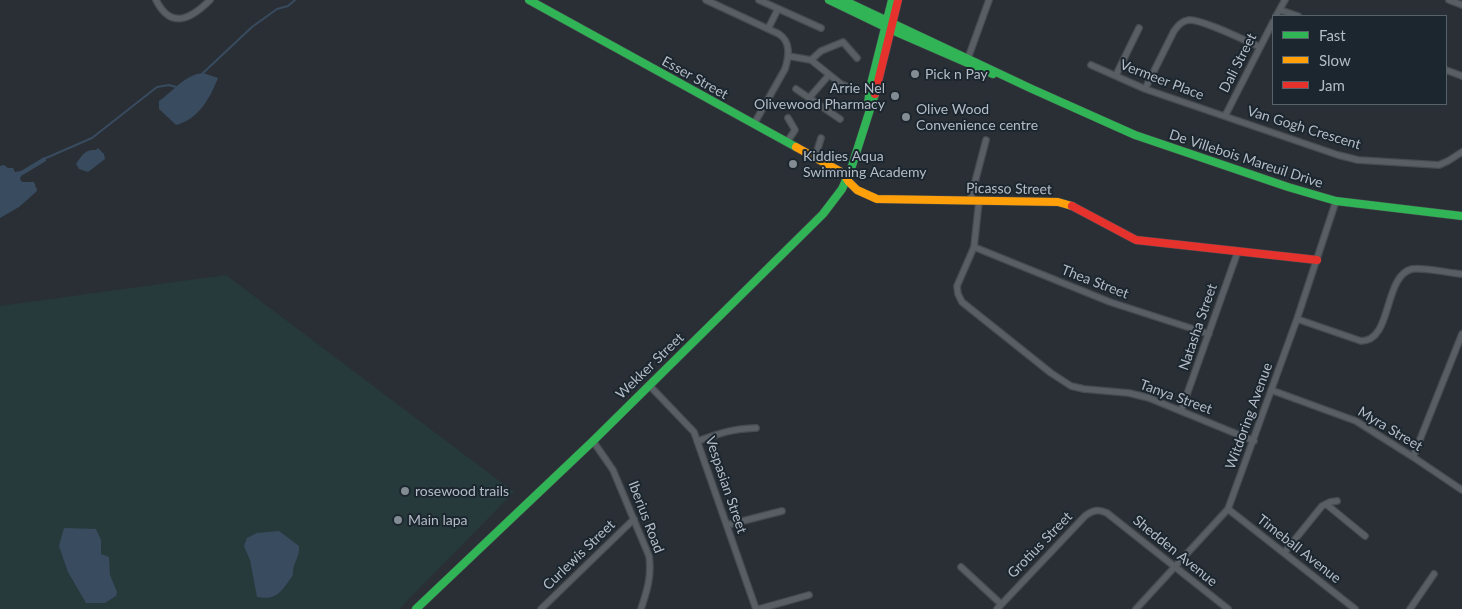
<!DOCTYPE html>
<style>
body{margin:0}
#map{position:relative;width:1462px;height:609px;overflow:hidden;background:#292f35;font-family:Lato,sans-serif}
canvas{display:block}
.legend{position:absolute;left:1272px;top:15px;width:175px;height:90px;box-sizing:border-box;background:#1c262f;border:1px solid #58626b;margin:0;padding:6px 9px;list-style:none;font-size:15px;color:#b3bcc6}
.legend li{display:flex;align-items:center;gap:10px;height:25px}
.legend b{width:25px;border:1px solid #58626b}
</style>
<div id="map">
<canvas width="1462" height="609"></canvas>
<ul class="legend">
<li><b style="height:6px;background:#30b455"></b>Fast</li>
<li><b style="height:6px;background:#ff9f0a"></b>Slow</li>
<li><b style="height:6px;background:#e5322d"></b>Jam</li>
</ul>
</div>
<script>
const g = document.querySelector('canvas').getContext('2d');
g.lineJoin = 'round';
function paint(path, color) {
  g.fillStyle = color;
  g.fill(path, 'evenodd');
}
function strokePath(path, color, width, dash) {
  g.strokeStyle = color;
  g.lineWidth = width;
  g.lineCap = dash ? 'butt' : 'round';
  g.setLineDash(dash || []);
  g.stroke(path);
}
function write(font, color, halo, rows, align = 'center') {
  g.font = font + ' Lato,sans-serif';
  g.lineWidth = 4;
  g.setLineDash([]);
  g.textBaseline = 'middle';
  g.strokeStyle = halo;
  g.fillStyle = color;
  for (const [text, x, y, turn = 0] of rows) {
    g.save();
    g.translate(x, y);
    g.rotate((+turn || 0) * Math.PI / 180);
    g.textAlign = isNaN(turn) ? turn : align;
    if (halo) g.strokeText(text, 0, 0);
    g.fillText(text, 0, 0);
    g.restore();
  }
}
const green = new Path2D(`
 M226,275l288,217 -115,117h-399v-303z`);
const water = new Path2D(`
 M203,73l15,5c-8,20 -19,41 -42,47l-17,-16v-8c15,-10 25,-26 44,-28z
 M98,148l6,6 1,5 -17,13 -9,-3 -3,-5c6,-9 9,-15 20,-14z
 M44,157l2,1v3l-25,15 -1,3 2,3h12l3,8 -1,2 -17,15 -19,11v-52l4,-1 4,3h5l2,4 6,-1z
 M64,528l32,1 5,11v14l8,3 1,18 7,17 -1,4 -11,7h-19l-18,-31 -9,-26z
 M279,531l20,15c1,12 -7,17 -6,29 -11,15 -15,26 -36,22l-7,-37 -6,-14 3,-8 10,-5z`);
const stream = new Path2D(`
 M203,73l49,-46 25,-18 11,-3 7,-6
 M46,158l46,-20 65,-51 12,-2 7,2`);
const street = new Path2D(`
 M156,0c15,30 35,19 54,0
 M706,0l73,34c12,8 10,22 6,35l-31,55
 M759,0l62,28
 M1449,0l13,5
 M1280,10l18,6
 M1276,16l9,-16
 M768,29l10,-20
 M788,56l23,4 30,24 10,4
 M811,60l10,-9 22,-9 14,16
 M967,61l22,-61
 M1091,65l54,24 193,66 20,5 81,5 9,-4 14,-9
 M1446,70l16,6
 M1116,75l23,-47
 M796,89l44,30
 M1145,89l29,-58c4,-5 7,-10 15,-11 13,-1 57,21 71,27
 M809,98l20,-23
 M1225,116l48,-94
 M787,142l8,-12 -7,-12
 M815,158l6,-20
 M970,201l16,-61
 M979,201l-5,46 -17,39 1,8 4,8 89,71 20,13 13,3 45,4 20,5 105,43
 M974,247l136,55 99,32
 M1297,319l64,22c32,0 22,-65 51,-72 13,-2 36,4 50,5
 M649,385l45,47 62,177
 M1271,390l85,31 57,36 49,33
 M1181,411l57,-160
 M593,441l20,29 36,86c3,19 -2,35 -8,53
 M698,441c22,-8 34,-12 58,-13
 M1413,457l49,-123
 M1326,504l39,32
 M1228,509l127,100
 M727,525l55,-14
 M1284,553l38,-47 8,-4 7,-1
 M961,567l40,37
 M541,609l93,-90
 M759,609l50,-14
 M997,609l88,-93c8,-6 13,-7 22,-3l121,96
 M1136,609l92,-100 69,-190 39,-118
 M1410,609l24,-35`);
const fast = new Path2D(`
 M529,0l267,147
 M829,0l56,27 108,47
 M843,0l189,89 103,46 153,52 48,14 126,15
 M868,104l2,-16 22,-88
 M416,609l177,-168 230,-227 19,-25 9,-20 24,-75`);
const slow = new Path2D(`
 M796,147l47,26 6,9 8,8 20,9 181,3 14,4`);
const jam = new Path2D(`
 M875,94l23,-94
 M1072,206l64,34 181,20`);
const markers = [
 [915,74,5,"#838b93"],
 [895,96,5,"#838b93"],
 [906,117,5,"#838b93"],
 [793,164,5,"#838b93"],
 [405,491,5,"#838b93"],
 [398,520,5,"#838b93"]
];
const streetNames = [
 ["Dali Street",1238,63,-63],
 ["Esser Street",695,78,29],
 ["Vermeer Place",1162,80,21],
 ["Van Gogh Crescent",1304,128,17],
 ["De Villebois Mareuil Drive",1246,159,18],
 ["Picasso Street",1009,189,1],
 ["Thea Street",1095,282,21],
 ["Natasha Street",1198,327,-71],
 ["Wekker Street",650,366,-44],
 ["Tanya Street",1176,397,20],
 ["Witdoring Avenue",1249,416,-70],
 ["Myra Street",1390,429,31],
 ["Vespasian Street",726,485,71],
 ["Iberius Road",646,517,69],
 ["Grotius Street",1040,545,-46],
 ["Timeball Avenue",1299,549,38],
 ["Shedden Avenue",1175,551,39],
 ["Curlewis Street",579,555,-44]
];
const poiNames = [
 ["Pick n Pay",925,74],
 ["Arrie Nel",885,88,"right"],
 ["Olivewood Pharmacy",885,104,"right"],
 ["Olive Wood",916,109],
 ["Convenience centre",916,125],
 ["Kiddies Aqua",803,156],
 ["Swimming Academy",803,172],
 ["rosewood trails",415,491],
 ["Main lapa",408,520]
];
paint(green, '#273a3b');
paint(water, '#384b5f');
strokePath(stream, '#384b5f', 2);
strokePath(street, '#464b50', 8);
strokePath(fast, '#464b50', 9);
strokePath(slow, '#464b50', 9);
strokePath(jam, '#464b50', 9);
strokePath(street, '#585e63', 5.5);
strokePath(fast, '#30b455', 8);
strokePath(slow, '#ff9f0a', 8);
strokePath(jam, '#e5322d', 8);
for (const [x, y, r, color] of markers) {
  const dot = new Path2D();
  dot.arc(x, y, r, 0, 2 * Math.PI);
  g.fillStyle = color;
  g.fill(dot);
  strokePath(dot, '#1c262f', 2);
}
write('14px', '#b3bcc6', '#1c262f', streetNames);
write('14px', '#b3bcc6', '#1c262f', poiNames, 'left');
</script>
